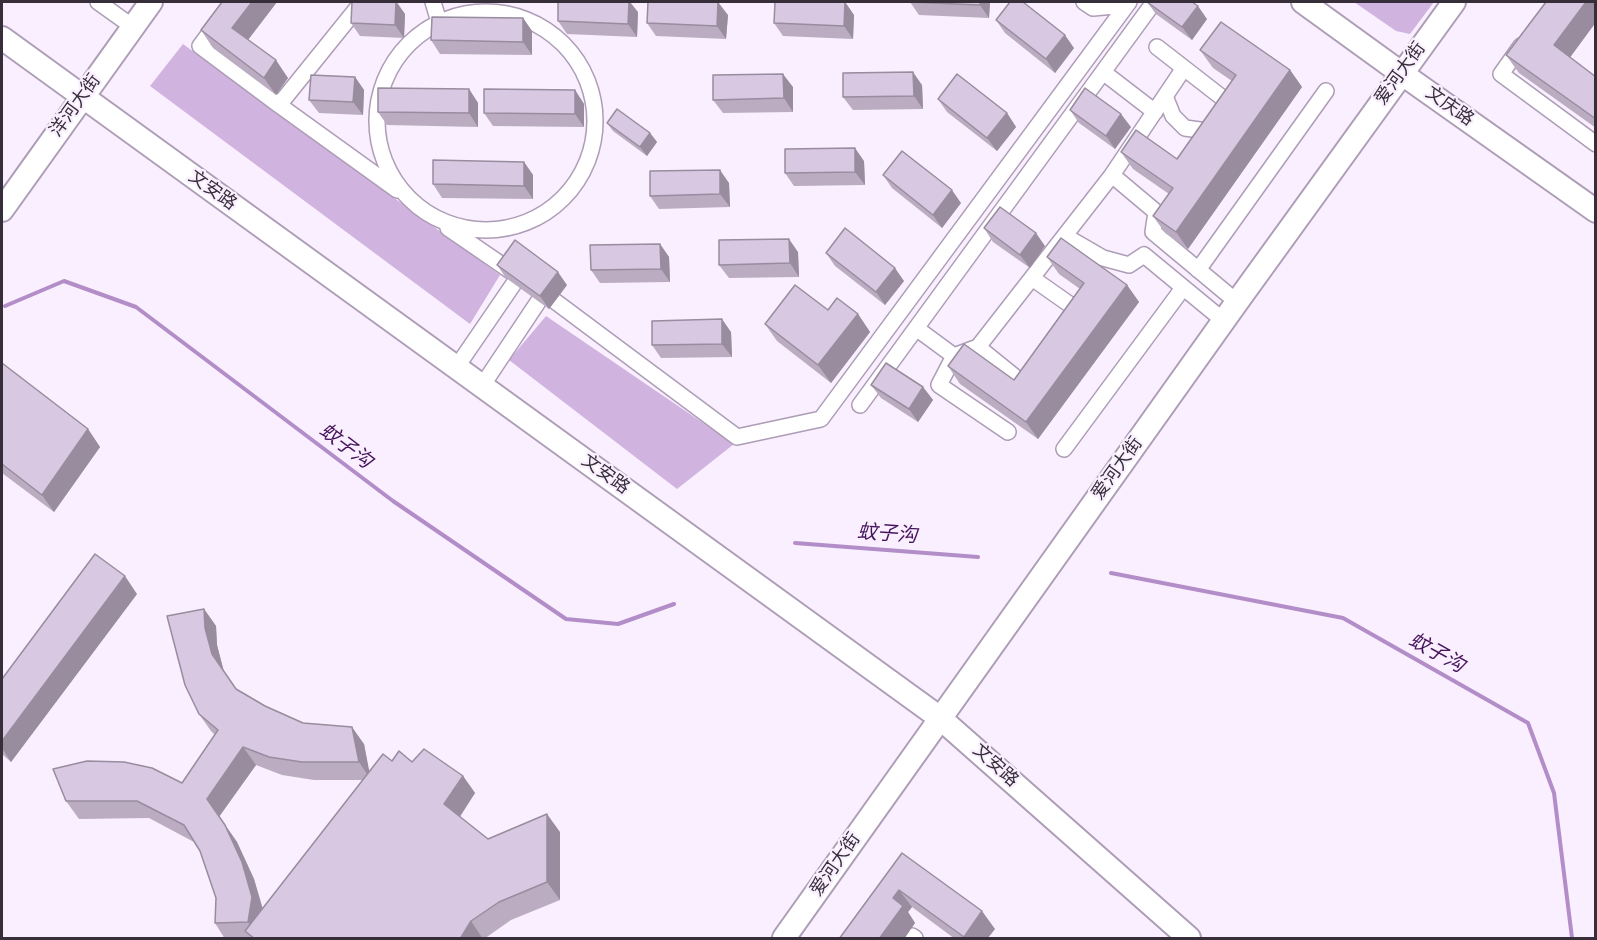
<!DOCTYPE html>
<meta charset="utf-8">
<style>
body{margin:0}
#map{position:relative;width:1597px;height:940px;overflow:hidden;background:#f9efff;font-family:"Nunito Sans",sans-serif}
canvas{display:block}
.frame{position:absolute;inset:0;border:3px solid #362f39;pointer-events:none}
</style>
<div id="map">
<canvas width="1597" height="940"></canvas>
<div class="frame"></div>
</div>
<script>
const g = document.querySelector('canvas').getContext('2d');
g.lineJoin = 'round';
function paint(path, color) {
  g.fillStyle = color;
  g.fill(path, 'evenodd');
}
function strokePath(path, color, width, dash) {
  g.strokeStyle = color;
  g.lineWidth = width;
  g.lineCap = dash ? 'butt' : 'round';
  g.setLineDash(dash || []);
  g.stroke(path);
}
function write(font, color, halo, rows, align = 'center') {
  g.font = font + ' "Nunito Sans","Noto Sans SC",sans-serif';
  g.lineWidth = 4.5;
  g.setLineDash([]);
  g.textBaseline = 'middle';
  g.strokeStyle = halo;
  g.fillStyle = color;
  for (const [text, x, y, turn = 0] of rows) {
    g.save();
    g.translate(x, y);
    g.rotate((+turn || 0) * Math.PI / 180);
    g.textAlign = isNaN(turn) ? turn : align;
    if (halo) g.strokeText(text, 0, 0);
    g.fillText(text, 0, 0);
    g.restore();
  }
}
const green = new Path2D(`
 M1354,2h80l-24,32 -14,-3z
 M183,44l317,231 -30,49 -320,-238z
 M546,316l188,128 -57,45 -168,-129z`);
const stream = new Path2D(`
 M5,306l59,-25 72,26 257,194 173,118 52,5 56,-20
 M795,543l183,14
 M1111,573l232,45 185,105 26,70 18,145`);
const street = new Path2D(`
 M98,2l35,25
 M233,2l-33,44 79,59
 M362,2l-83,103 118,85
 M433,2l6,20
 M1084,2l9,6 22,-2
 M1154,2l-51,70 52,40
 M377 121a109 109 0 1 1 218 0a109 109 0 1 1-218 0Z
 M1521,46l-20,28 95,70
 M1157,47l27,21
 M1165,96l8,20 12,12 22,3 22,-28 -45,-35 -72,107 44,37 -3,20 84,70
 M448,228l67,46
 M1065,236l38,22 26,7 15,-10 80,66
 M1198,270l128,-179
 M1032,278l47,33 -5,7
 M916,328l38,28 24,-9 134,-172
 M978,347l47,38 4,-7
 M954,356l-15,29 69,47
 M456,368l63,-92
 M482,386l62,-93 193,144 84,-18 308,-417
 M860,405l243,-333
 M1064,449l119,-161
 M912,936l3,2`);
const secondary = new Path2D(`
 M1303,2l98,71 195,138
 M2,38l938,680 249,220
 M2,210l149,-208
 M784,938l453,-636 217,-300`);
const wall = new Path2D(`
 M222,2h55l-29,38 40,38 -12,17 -63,-47 -12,-18z
 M397,2l8,12 -1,24 -44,-2 -9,-13z
 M845,2l9,13 -1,24 -70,-3 -9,-13z
 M910,2h80l-1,16 -70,-3z
 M1147,2l60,17 -15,21 -36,-26z
 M1596,2v20l-26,35 26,20v51l-77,-55 -13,-18z
 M638,12l-1,25 -70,-3 -9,-13z
 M728,15l-2,24 -70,-3 -9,-13z
 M523,18l9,13v24l-92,-1 -9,-14z
 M996,20l78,28 -19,25 -50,-40z
 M1200,50l90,20 12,17 -114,162 -23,-16 -12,-17 16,-22 -36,-25 -12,-17 56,7 55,-78 -19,-13z
 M355,77l9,13 -1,25 -44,-2 -10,-13z
 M922,85l1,24 -70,1 -10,-13z
 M793,87v25l-70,1 -10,-13z
 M469,89l9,14v24l-91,-2 -9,-13z
 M575,90l9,14v23l-91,-1 -9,-13z
 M938,99l69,14 9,14 -19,24 -50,-39z
 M1070,110l61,17 -16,22 -36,-26z
 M607,123l43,10 7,9 -10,14 -34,-25z
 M864,161l1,24 -71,1 -9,-13z
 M524,162l9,13v24l-91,-1 -9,-14z
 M883,175l78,28 -19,25 -50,-40z
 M729,183l1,24 -71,2 -9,-13z
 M984,228l61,18 -15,22 -37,-26z
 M660,244l9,13 1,25 -70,1 -9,-13z
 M798,252l1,25 -70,1 -10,-13z
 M826,253l78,28 -19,24 -50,-39z
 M1047,257l80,28 12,17 -101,137 -78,-55 -12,-18 66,14 66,-91 -21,-15z
 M497,265l70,20 -18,24 -43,-31z
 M828,310l30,4 12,18 -39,51 -54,-42 -12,-17z
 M731,332l1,25 -71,1 -9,-13z
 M2,363l86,66 12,18 -46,65 -52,-39z
 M871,385l52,2 10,13 -15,22 -37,-24z
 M137,594l-126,168 -9,-8v-75z
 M204,609l12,17 1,19 7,27 12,17 29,17 38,17 61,21 5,28 23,-11 20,1 51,14 12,17 -15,24 28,22 72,-7v68l-49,20 -27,19h-259l-10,-16 1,-25 -16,-47 -6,-9 -45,-24 -70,1 -13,-18 116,-18 33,-48 -4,-4 -12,-17zM256,765l26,10 32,5h49l-100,129 -9,-30 -17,-37 -18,-26z
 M902,853l93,76 -8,10h-32l-43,-32 -4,5 7,11 -11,16h-65z`);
const shadedWall = new Path2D(`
 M252,2h25l-33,43 -12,-17z
 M396,2l9,12 -1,24 -9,-13z
 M629,2h1l8,10 -1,25 -9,-13z
 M718,2l10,13 -2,24 -9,-13z
 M845,2l9,13 -1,24 -9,-13z
 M980,2h10l-1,16 -9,-13z
 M1586,2h10v20l-30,41 -12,-18z
 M1198,6l9,13 -15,21 -10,-13z
 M523,18l9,13v24l-9,-13z
 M1065,35l9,13 -19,25 -9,-14z
 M276,60l12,18 -12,17 -12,-17z
 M1290,70l12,17 -114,162 -12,-17z
 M913,72l9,13 1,24 -9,-13z
 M783,74l10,13v25l-9,-14z
 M355,77l9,13 -1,25 -10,-13z
 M469,89l9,14v24l-9,-14z
 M575,90l9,14v23l-9,-13z
 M1007,113l9,14 -19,24 -10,-13z
 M1121,114l10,13 -16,22 -9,-13z
 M650,133l7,9 -10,14 -7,-9z
 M855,148l9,13 1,24 -10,-13z
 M524,162l9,13v24l-9,-13z
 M720,170l9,13 1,24 -10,-13z
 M952,190l9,13 -19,25 -9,-13z
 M1036,233l9,13 -15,22 -10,-13z
 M789,239l9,13 1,25 -9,-14z
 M660,244l9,13 1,25 -9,-13z
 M895,268l9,13 -19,24 -9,-13z
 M558,272l9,13 -18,24 -9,-13z
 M1127,285l12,17 -101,137 -12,-17z
 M858,314l12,18 -39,51 -13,-18z
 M722,319l9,13 1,25 -10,-13z
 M923,387l10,13 -15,22 -9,-13z
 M88,429l12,18 -46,65 -12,-17z
 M125,576l12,18 -126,168 -9,-14v-7z
 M204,609l12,17 1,19 7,27 -12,-18 -7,-26z
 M352,727l12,17 7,36 -12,-18z
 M243,747l13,18 -37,52 -12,-18z
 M463,776l12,17 -19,29 -12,-18z
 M547,814l13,18v68l-13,-18z
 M225,825l12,17 17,37 10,35 -4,25 -12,-17z
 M899,890l13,17 -4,5 7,11 -11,16h-25l14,-41z
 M982,911l13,18 -8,10h-22l-1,-2z
 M471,921l12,18h-23z`);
const building = new Path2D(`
 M222,2h30l-20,26 44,32 -12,18 -63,-48z
 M352,2h44l-1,23 -44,-2z
 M558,2h71l-1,22 -70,-3z
 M648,2h70l-1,24 -70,-3z
 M775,2h70l-1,24 -70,-3z
 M910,2h70v3z
 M1010,2h13l42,33 -19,24 -50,-39z
 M1147,2h45l6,4 -16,21z
 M1546,2h40l-32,43 42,32v42l-90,-64z
 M432,17l91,1v24l-92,-2z
 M1221,22l69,48 -114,162 -23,-16 20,-28 -52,-36 15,-22 41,29 59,-84 -36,-25z
 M913,72l1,24 -71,1v-24z
 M783,74l1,24 -71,2v-25z
 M957,74l50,39 -20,25 -49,-39z
 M311,75l44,2 -2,25 -44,-2z
 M378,88l91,1v24l-91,-1z
 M1085,88l36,26 -15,22 -36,-26z
 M484,89l91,1v24l-91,-1z
 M617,109l33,24 -10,14 -33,-24z
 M855,148v24l-70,1v-24z
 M902,151l50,39 -19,25 -50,-40z
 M433,160l91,2v24l-91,-2z
 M720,170v24l-70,2v-25z
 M1000,207l36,26 -16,22 -36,-27z
 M845,228l50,40 -19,24 -50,-39z
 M1061,238l66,47 -101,137 -78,-56 16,-22 50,36 70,-97 -37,-26z
 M789,239l1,24 -71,2v-25z
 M515,240l43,32 -18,24 -43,-31z
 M660,244l1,25 -70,1 -1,-25z
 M795,285l33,25 9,-12 21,16 -40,51 -53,-41z
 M722,319v25l-70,1v-24z
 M2,363l86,66 -46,66 -40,-31z
 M886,363l37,24 -14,22 -38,-24z
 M95,554l30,22 -123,165v-62z
 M204,609l1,19 7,26 24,35 29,17 38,17 49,4 7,35h-57l-33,-5 -26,-10 -36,52 18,26 17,37 10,35 -4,25 -33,1 1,-25 -16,-47 -16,-26 -47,-24h-71l-13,-32 34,-8 37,1 28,6 30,15 36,-53 -19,-16 -14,-29 -18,-69z
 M424,749l39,27 -19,28 44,35 59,-25v68l-48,20 -28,19 -11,18h-205l-10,-8 138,-177 9,7 7,-10 13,11z
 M902,853l80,58 -18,26 -65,-47 -6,8 10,8 -24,33h-40z`);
const streetNames = [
 ["爱河大街",1401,74,-54],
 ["洋河大街",76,106,-54],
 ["文庆路",1449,107,35],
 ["文安路",212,191,36],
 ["爱河大街",1118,469,-54],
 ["文安路",605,475,36],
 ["文安路",995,766,42],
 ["爱河大街",836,865,-55]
];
const waterNames = [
 ["蚊子沟",345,447,37],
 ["蚊子沟",887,535,4],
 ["蚊子沟",1436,654,29]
];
paint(green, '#d1b3e0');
strokePath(stream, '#b38dc7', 4);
strokePath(street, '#ad9db6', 18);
strokePath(secondary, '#ad9db6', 26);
strokePath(street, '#fff', 15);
strokePath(secondary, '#fff', 22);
paint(wall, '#bbacc2');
paint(shadedWall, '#988c9e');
paint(building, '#d9c8e2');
strokePath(building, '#988c9e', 1.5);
write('18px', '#362f39', '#f9efff', streetNames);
write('italic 20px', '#46145b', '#f9efff', waterNames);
</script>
